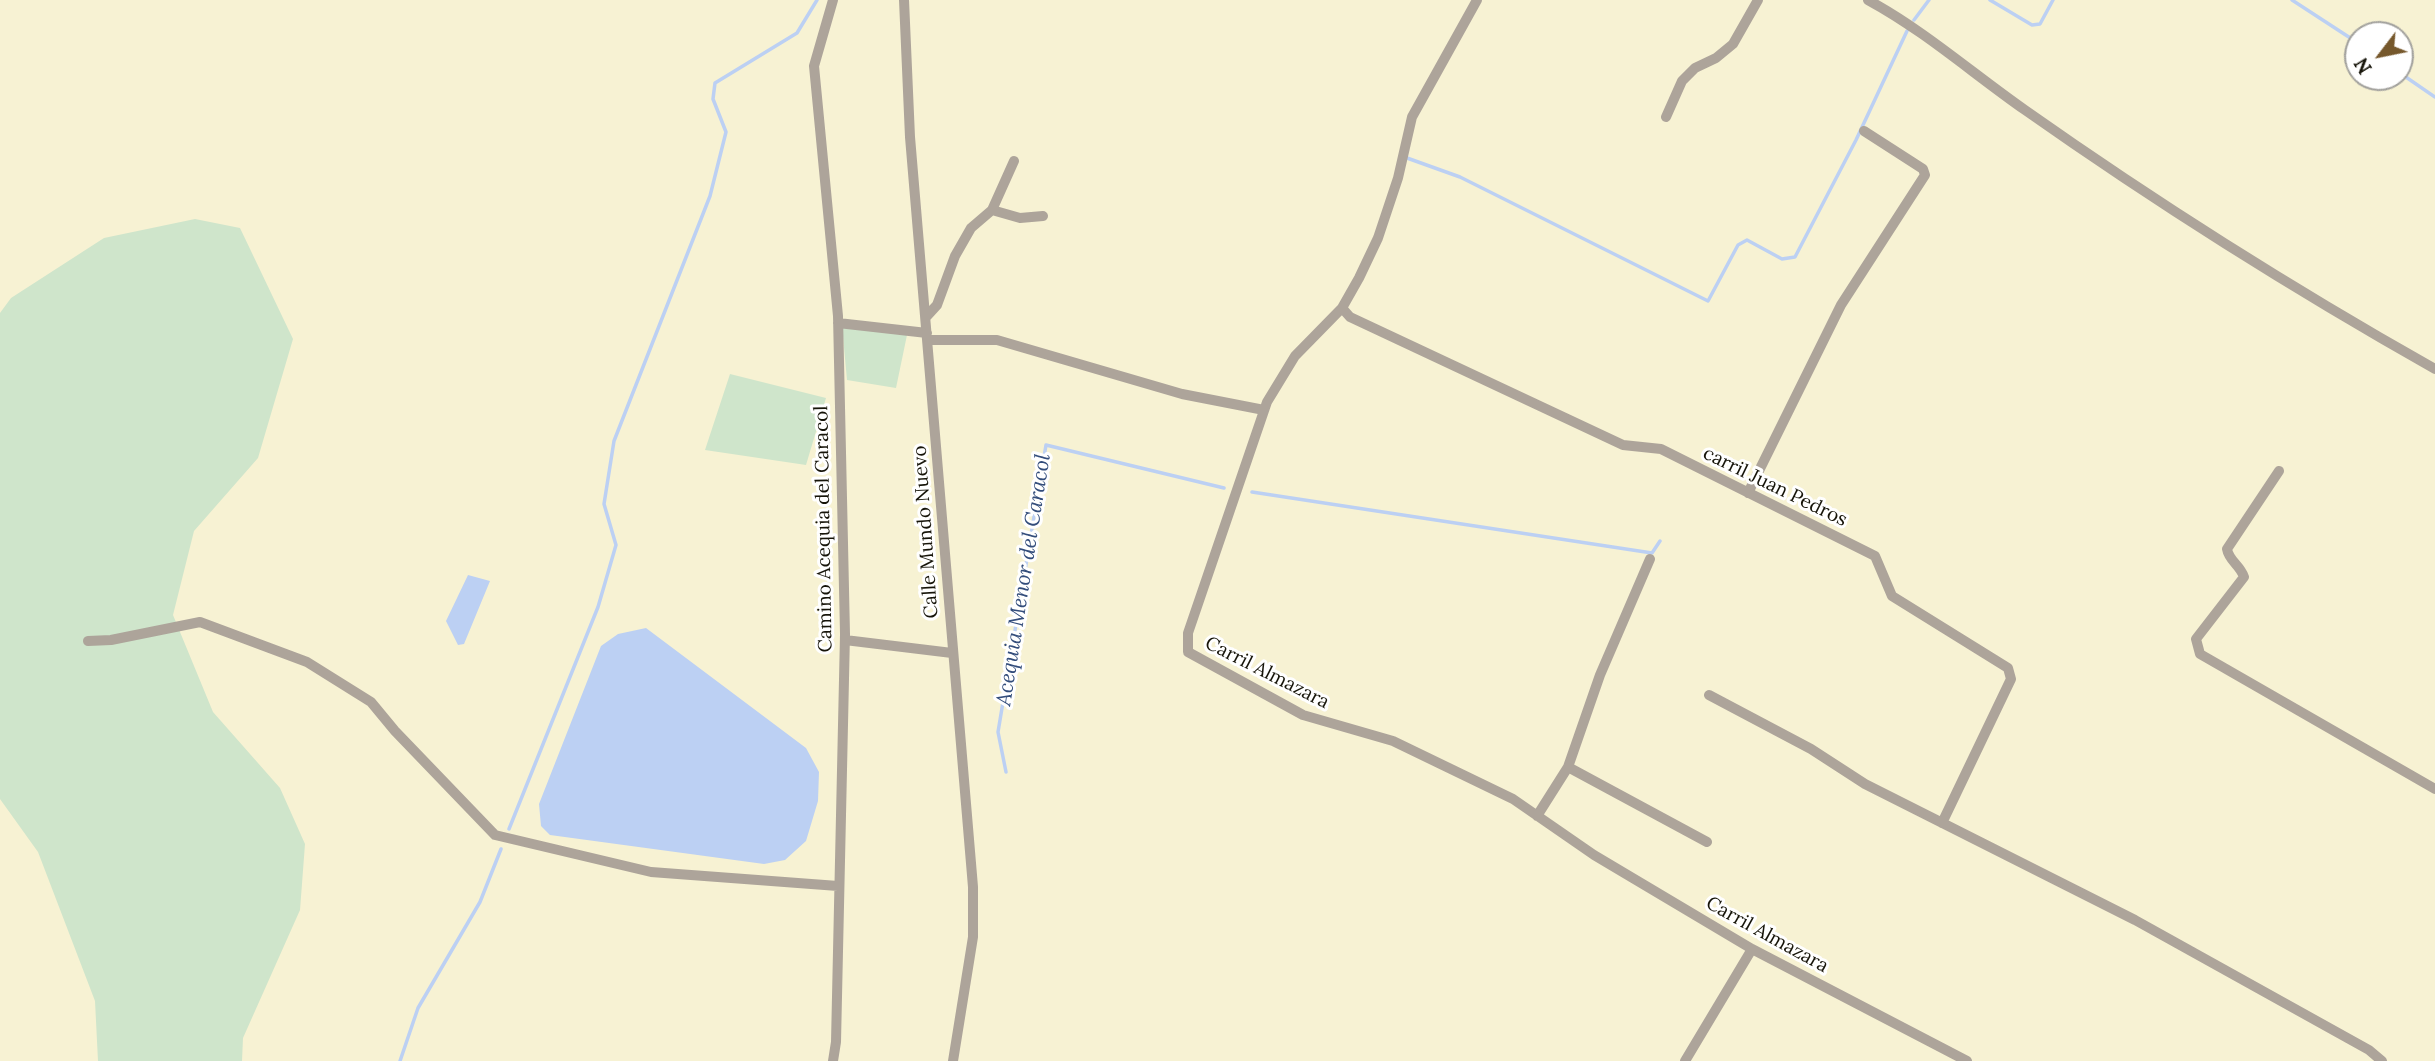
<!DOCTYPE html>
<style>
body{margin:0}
#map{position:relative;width:2435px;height:1061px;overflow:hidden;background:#f7f2d3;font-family:Lora,serif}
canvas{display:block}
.north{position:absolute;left:2344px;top:21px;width:70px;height:70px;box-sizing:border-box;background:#fff;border:2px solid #a2a19d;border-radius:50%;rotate:238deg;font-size:19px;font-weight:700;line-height:28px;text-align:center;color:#161409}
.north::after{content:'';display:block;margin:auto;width:24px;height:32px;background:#76582c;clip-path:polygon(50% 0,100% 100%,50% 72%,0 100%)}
</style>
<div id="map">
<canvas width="2435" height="1061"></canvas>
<div class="north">N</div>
</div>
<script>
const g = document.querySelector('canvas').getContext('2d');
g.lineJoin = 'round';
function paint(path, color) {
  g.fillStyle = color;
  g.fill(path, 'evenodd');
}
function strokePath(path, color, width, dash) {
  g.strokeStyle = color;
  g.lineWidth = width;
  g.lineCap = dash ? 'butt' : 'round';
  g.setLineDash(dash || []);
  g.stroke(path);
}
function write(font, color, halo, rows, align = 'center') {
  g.font = font + ' Lora,serif';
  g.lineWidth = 6;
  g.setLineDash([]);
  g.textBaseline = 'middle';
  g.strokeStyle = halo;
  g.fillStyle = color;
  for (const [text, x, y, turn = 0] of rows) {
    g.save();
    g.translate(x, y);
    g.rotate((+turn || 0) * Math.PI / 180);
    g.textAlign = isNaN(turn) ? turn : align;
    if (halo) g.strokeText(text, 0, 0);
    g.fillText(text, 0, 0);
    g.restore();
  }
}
const green = new Path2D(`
 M195,219l45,9 53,111 -35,119 -64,73 -21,84 40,97 67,76 25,56 -5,66 -57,128 -1,23h-144l-3,-60 -57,-149 -38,-53v-486l11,-15 93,-60z
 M842,326l65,9 -11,53 -49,-8z
 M730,374l96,24 -20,67 -101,-15z`);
const water = new Path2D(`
 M468,575l22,6 -26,63 -6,1 -12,-24z
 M646,628l160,120 13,24 -1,29 -12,40 -21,19 -21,4 -214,-29 -9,-9 -2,-22 62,-158 17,-12z`);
const stream = new Path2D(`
 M1990,0l42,25 8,-1 13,-24
 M2292,0l66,43
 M1914,20l15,-20
 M2400,73l35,24
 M1407,158l53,19 248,124 30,-56 9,-5 35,19 13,-2 61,-117 51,-109
 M1252,492l400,61 8,-12
 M1006,772l-8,-40 48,-287 178,43
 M509,829l89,-222 18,-62 -12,-41 10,-63 96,-245 16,-64 -13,-33 2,-16 82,-50 20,-33
 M400,1061l18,-53 62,-106 21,-53`);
const minor = new Path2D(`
 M904,0l6,137 63,750v50l-20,124
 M1477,0l-65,117 -14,61 -20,60 -19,40 -17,30 -47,48 -28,46 -79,231v19l115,63 90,26 120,58 81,56 158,94 215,112
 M1868,0c57,31 104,73 157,110 132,93 270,180 410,259
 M1666,117l16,-36 13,-13 21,-10 17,-14 25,-44
 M992,210l28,8 23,-2
 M1342,308l8,9 273,128 38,4 214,107 17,40 116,72 3,11 -69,144
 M926,317l11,-12 18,-49 16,-28 21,-18 22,-49
 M838,323l89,10
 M928,340h69l185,54 82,16
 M2279,471l-52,78c2,12 13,16 17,28l-48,62 4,15 235,135
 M1748,493l93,-188 84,-130 -2,-6 -59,-38
 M845,640l107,13
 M88,641l23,-1 89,-18 107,40 64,40 24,29 100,104 156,37 187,14
 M1709,695l102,54 54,35 270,136 234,130 13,11
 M1568,767l139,75
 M1537,816l31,-49 32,-92 50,-116
 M833,1061l3,-19 9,-408 -7,-318 -24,-250 19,-66
 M1685,1061l67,-112`);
const streetNames = [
 ["carril Juan Pedros",1775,487,26],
 ["Camino Acequia del Caracol",824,529,-91],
 ["Calle Mundo Nuevo",926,532,-94],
 ["Carril Almazara",1267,673,27],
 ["Carril Almazara",1767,935,29]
];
const waterNames = [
 ["Acequia Menor del Caracol",1024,580,-81]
];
paint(green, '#cfe5cb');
paint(water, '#bcd0f3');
strokePath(stream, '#bcd0f3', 3.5);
strokePath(minor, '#ada49a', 10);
write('19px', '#161409', '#fff', streetNames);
write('italic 21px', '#334d7b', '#fff', waterNames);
</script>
